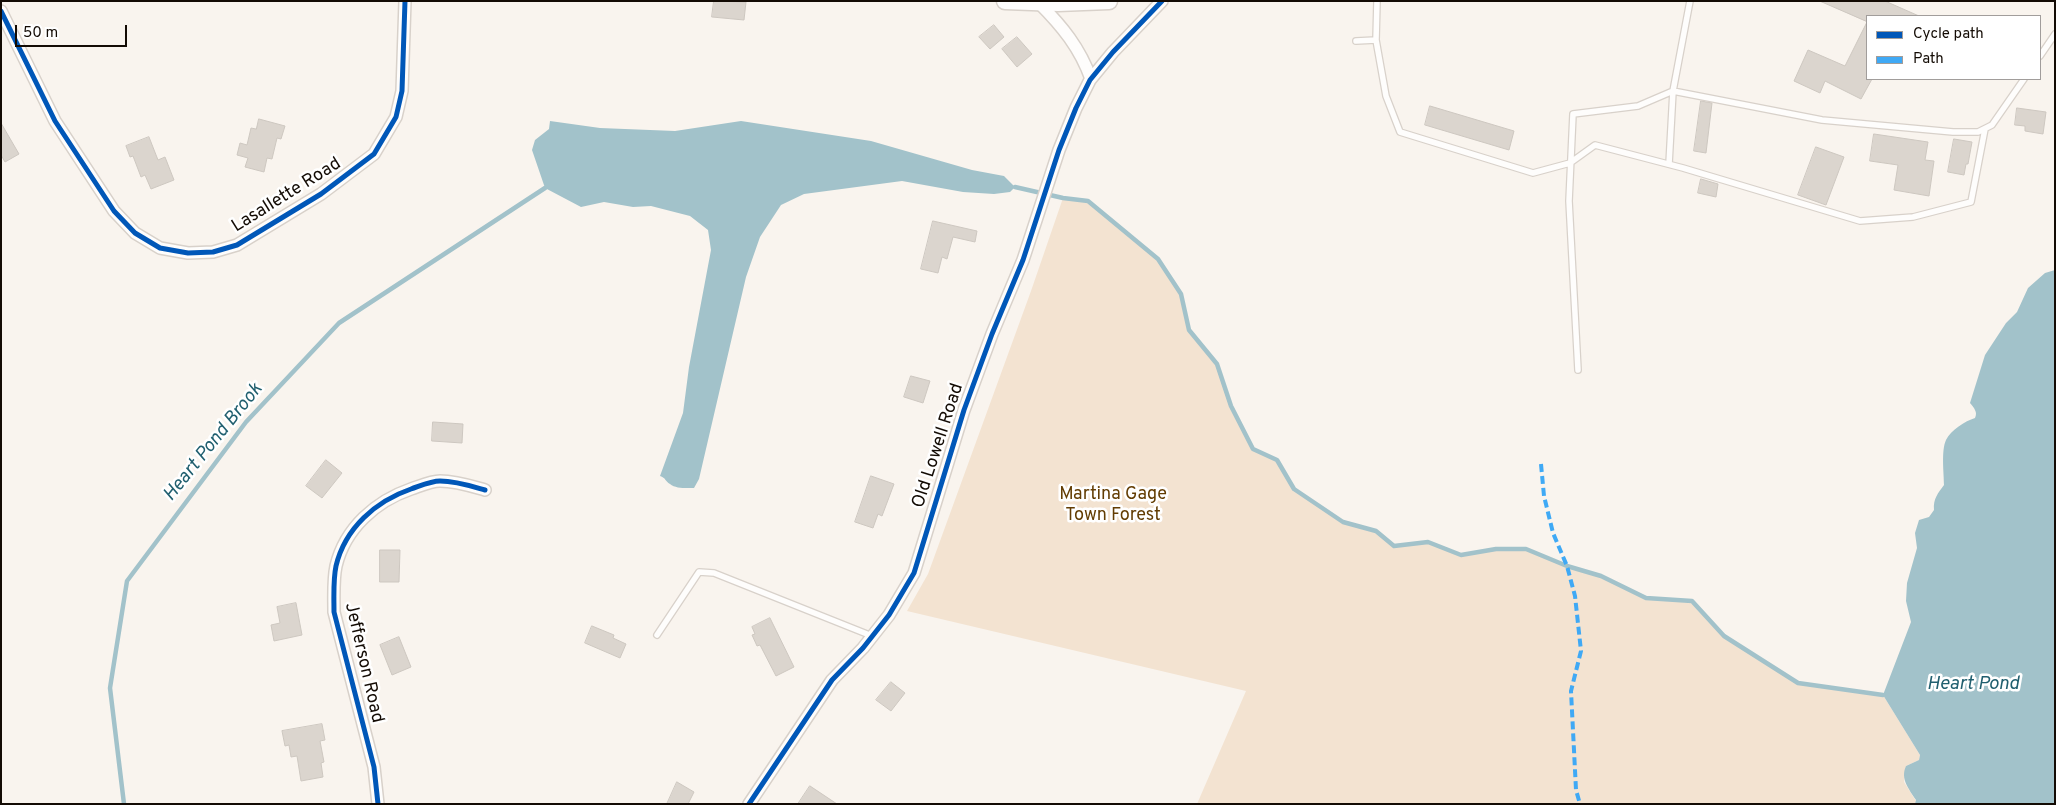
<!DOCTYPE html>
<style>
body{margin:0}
#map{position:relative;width:2056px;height:805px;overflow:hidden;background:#f9f4ee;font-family:Overpass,sans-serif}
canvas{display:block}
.frame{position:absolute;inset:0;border:2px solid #130b04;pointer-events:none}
.legend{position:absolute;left:1866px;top:15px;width:175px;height:65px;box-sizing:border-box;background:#fff;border:1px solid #a19d9b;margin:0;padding:6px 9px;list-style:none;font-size:15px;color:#130b04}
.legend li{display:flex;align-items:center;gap:10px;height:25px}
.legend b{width:25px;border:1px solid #a19d9b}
.scale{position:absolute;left:15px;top:25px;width:112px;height:22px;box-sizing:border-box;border:2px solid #130b04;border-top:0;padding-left:6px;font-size:15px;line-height:18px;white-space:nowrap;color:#130b04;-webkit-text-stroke:4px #fff;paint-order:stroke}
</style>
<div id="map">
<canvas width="2056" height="805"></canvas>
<div class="frame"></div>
<ul class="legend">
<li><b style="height:6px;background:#0057b8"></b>Cycle path</li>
<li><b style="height:6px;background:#3fa9f5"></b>Path</li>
</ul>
<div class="scale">50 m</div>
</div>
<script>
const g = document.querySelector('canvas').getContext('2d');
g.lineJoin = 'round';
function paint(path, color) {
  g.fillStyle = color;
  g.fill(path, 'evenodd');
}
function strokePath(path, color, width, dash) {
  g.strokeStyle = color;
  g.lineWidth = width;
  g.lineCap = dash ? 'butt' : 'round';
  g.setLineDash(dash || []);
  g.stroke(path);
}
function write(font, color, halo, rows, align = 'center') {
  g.font = font + ' Overpass,sans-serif';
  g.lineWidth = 5;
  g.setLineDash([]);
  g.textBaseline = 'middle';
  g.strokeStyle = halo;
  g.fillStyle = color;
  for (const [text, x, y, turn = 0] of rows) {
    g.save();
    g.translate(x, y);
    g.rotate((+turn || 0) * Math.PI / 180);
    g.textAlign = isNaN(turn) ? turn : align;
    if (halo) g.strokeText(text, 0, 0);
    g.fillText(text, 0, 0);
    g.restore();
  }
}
const green = new Path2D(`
 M1063,198l25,3 70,58 23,35 8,36 28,34 14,42 22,43 24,11 18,29 48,33 33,9 18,15 34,-4 33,13 35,-6h30l41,17 34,10 45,22 46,3 32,35 74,47 85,12 37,60 -1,5 -13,6 -2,16 12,19 -1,3h-718l49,-113 -339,-80 21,-37 103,-283z`);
const water = new Path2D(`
 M550,121l50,7 75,3 66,-10 130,20 101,29 32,6 11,11 -5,5 -16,2 -31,-2 -61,-11 -98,13 -23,11 -21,32 -14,40 -47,202 -5,9c-7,0 -18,1 -24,-4 -5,-3 -4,-6 -10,-8l23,-63 6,-46 22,-117 -3,-20 -18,-14 -39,-10 -18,1 -29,-5 -23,5 -36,-19 -13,-38 3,-10 14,-11z
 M2055,270v534h-140l1,-4c-7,-11 -16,-21 -10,-34l13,-6 1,-5 -37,-60 28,-73 -5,-21 1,-18 10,-35 -2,-15 4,-13 10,-3 5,-7c-1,-11 4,-17 10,-25 0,-12 -3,-34 2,-45 5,-10 19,-19 29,-22 3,-6 -1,-10 -5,-15l15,-48 21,-32 11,-11 11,-24 17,-15z`);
const stream = new Path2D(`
 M1015,187l48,11 25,3 70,58 23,35 8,36 28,34 14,42 22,43 24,11 17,29 49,33 33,9 18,15 34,-4 33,13 35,-6h30l41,17 34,10 45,22 46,3 32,35 74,47 85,12
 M124,804l-14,-116 17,-107 119,-159 93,-99 206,-135`);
const building = new Path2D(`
 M714,1l32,1 -2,18 -32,-3z
 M1820,1h65l34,15h-52v63h5l-11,20 -36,-18 -5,12 -26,-12 14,-31 37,16 22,-44z
 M994,25l10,12 -14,12 -11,-12z
 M1017,37l15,17 -15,13 -15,-18z
 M1701,101l11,2 -6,50 -12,-2z
 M1430,106l84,25 -5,19 -84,-25z
 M2017,108l29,4 -3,22 -18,-3v-5l-10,-1z
 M259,119l26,7 -4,13 -4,-1 -5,21 -5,-1 -3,14 -19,-5 3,-9 -11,-3 3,-12 7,2 4,-17 5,1z
 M1,123l18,31 -14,8 -4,-7z
 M1874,134l54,8 -3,18 9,1 -5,35 -35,-6 4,-25 -28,-4z
 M149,137l9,23 7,-3 9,23 -23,9 -6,-14 -4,2 -8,-21 -3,1 -4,-11z
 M1954,139l18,3 -4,22h-2l-2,11 -16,-3z
 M1816,147l28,10 -18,48 -28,-10z
 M1701,179l17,5 -2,13 -18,-4z
 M933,221l44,10 -2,11 -22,-5 -6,22 -5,-2 -4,16 -17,-4z
 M911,376l19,5 -7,22 -19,-6z
 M433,422l30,2 -1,19 -30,-2z
 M326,460l16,13 -20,25 -16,-12z
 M871,476l23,8 -12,32 -4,-2 -5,14 -18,-6z
 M380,550h20l-1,32h-19z
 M296,603l6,32 -28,6 -3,-16 9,-2 -3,-16z
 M770,618l24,49 -18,9 -16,-31 -3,1 -5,-11 3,-1 -3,-7z
 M592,626l22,9 -1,3 13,6 -6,14 -35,-15z
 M399,637l12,30 -19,8 -12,-30z
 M891,682l14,11 -14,18 -15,-11z
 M322,724l3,16 -5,1 4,21 -3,1 2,14 -22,4 -4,-25 -6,1 -2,-12 -4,1 -3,-15z
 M677,782l17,10 -6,12h-21z
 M810,786l27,18h-39z`);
const service = new Path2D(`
 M1377,1l-1,39 10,56 14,36 133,41 37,-10 25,-18 88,23 177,53 53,-4 58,-15 14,-73
 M1690,1l-17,90 149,29 131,12h25l14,-7 32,-46
 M1356,41l20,-1
 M2040,56l15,-22
 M1578,370l-9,-169 4,-87 65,-8 35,-15 -4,73
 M657,635l42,-63 15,1 158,63`);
const minor = new Path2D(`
 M1039,3c23,23 41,45 52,76
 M1,11l54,110 59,90 21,22 25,15 28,5 25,-1 24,-7 84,-51 53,-40 22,-37 6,-26 3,-90
 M378,804l-4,-37 -40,-155c0,-15 -1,-32 2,-46 9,-38 40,-65 75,-77 9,-3 20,-8 29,-8 16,0 31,5 45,9
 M749,804l83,-124 31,-32 26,-33 25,-42 50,-163 28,-76 31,-74 36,-110 17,-42 14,-28 23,-28 49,-51`);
const secondary = new Path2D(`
 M1005,1l53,2 51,-2`);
const quiet = new Path2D(`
 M1541,464l3,32 9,37 14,33 8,30 6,55 -10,40 5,99 4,14`);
const cycleway = new Path2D(`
 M1,11l54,110 59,90 21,22 25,15 28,5 25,-1 24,-7 84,-51 53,-40 22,-37 6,-26 3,-90
 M378,804l-4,-37 -40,-155c0,-15 -1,-32 2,-46 9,-38 40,-65 75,-77 9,-3 20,-8 29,-8 16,0 31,5 45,9
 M749,804l83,-124 31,-32 26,-33 25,-42 50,-163 28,-76 31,-74 36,-110 17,-42 14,-28 23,-28 49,-51`);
const streetNames = [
 ["Lasallette Road",287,196,-32],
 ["Old Lowell Road",939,446,-72],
 ["Jefferson Road",363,663,77]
];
const parkNames = [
 ["Martina Gage",1113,495],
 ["Town Forest",1113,516]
];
const waterNames = [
 ["Heart Pond Brook",214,443,-51],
 ["Heart Pond",1973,685]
];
paint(green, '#f3e3d1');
paint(water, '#a2c2ca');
strokePath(stream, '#a2c2ca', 4.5);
paint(building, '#dbd5ce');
strokePath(building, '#cdc7c0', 1);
strokePath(service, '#d8d1ca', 8);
strokePath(minor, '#d8d1ca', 14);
strokePath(secondary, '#d8d1ca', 19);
strokePath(service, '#fefdfc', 5.5);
strokePath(minor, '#fefdfc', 11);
strokePath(secondary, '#fefdfc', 16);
strokePath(quiet, '#3fa9f5', 4, [8, 4]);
strokePath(cycleway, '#0057b8', 5);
write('18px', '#130b04', '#fff', streetNames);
write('18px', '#633d03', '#fff', parkNames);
write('italic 19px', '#205f6f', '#fff', waterNames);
</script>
